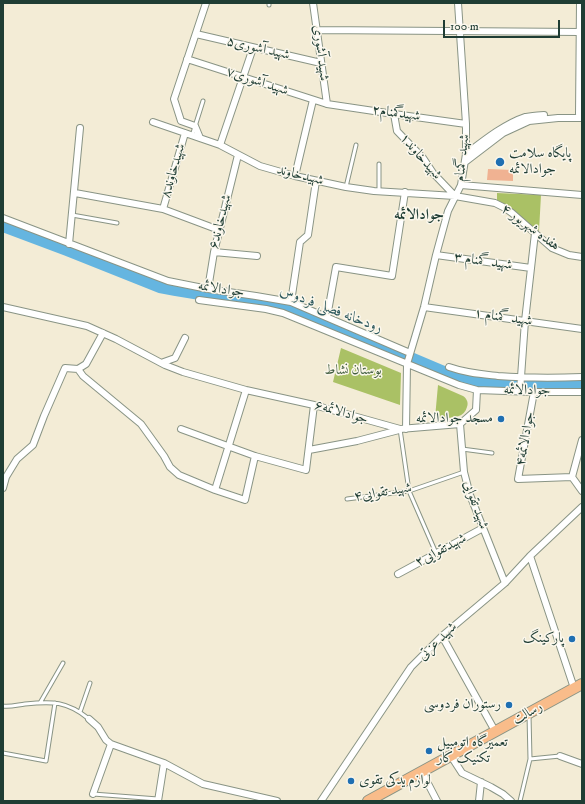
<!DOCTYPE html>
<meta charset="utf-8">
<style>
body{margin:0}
#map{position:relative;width:585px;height:804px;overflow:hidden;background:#f3ecd6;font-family:"IM FELL DW Pica",serif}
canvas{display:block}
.frame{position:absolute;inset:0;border:4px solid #1f3d34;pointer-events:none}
.scale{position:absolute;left:443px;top:20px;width:117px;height:18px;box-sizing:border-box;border:2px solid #1f3d34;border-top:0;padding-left:5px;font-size:12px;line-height:14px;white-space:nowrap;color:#1f3d34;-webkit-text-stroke:3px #fbf7ec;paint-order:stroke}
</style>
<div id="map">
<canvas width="585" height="804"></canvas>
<div class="frame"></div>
<div class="scale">100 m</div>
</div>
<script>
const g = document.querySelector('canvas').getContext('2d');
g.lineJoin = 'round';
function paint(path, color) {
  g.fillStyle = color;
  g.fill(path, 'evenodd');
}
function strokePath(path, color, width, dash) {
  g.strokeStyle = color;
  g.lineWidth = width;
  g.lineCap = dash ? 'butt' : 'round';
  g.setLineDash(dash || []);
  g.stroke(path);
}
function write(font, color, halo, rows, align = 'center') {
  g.font = font + ' "IM FELL DW Pica",Amiri,serif';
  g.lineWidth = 3;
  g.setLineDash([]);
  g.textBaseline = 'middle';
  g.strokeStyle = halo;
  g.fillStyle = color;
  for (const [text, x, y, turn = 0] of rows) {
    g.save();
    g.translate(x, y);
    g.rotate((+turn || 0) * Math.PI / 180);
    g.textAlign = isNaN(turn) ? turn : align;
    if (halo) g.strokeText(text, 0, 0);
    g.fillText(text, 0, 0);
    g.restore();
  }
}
const green = new Path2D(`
 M497,193l44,2 -2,36 -42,-31z
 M341,348l60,25 -1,32 -67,-23z
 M438,385l25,11c3,2 6,6 4,11 -3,13 -21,11 -32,11z`);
const river = new Path2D(`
 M3,225l64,24 93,37 16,3 104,17 43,16 137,58c40,6 82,4 122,4`);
const building = new Path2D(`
 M488,169l25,1v11l-26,-1z`);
const lane = new Path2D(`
 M269,3v2
 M192,136l11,-35
 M379,164v27
 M346,187l10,-42
 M72,215l45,8
 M400,429l9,62 27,62
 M462,449l30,4
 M347,499l62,-8 55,-19
 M40,703l23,-40
 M3,706c7,1 14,-1 22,-2 27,-3 42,-3 64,15
 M80,712l10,-29
 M3,753l43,8 9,-58
 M530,759l30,-3
 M93,794l65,5
 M520,801l10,-42 -1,-44`);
const street = new Path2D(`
 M313,3l14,101
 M317,30l263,2
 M196,34l125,29
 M187,59l140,45 67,10 72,10
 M394,114l3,17 26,27 10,15 22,23
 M579,114l1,-111
 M153,122l67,23 40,21 35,10 51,11 28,4 81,5 40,7 10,5 7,5 40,35 17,7 13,2
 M200,138l-5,-12 -14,-5 -7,-22 32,-96
 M220,145l33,-97
 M466,154c17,-13 38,-30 59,-37 7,-1 13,-2 19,-2
 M465,162l38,-29 26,-12 29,-3h24
 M295,176l18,-76
 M461,185l121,10
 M75,193l88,16 56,21
 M163,209l22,-76
 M3,218l165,63 40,8 48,7 35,6 119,51
 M69,244l11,-116
 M214,252l43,4
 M436,255l95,13
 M208,289l6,-37 24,-97
 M199,300l67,9 17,4 176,72 18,5 57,2h48
 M291,302l9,-60 8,-7 8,-54
 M3,307l84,19 29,13 49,26 18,7 63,18 68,15 86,24 60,-5 16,-14 1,-20
 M424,307l158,22
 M327,317l9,-50 56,9 13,-84
 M161,363l14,-5 10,-20
 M449,367c17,6 31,7 49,9 28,2 56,2 84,1
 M78,369l5,7 58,48 23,32 6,11 9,8 36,15 30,10 10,-44
 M520,391l5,-70 10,-88
 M534,392l-16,87 54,-2
 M460,424l4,48 6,23 35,88
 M181,429l74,27 51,14 8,-65
 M406,429l1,-65 17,-57 12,-52 12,-44 13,-26 5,-31v-30l-8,-121
 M582,440l-10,37 10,14
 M309,450l48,-9 42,-11
 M3,488l3,-11 11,-18 16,-14 11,-29 21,-48 13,1 8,-5 17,-31
 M215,490l31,-100
 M530,556l44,132
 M398,574l85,-46
 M442,636l53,95
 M89,719l9,8 8,13 5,4 53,19 39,21 74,17
 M451,756l11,17 29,14 12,7 8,7
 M560,756l22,8
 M422,772l15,29
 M93,794l18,-50
 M158,801l6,-38
 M321,801l90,-134 31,-31 63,-53 25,-27 52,-49
 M479,801l2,-19`);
const primary = new Path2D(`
 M368,801l214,-117`);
const markers = [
 [500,162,5,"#1f6fb2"],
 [501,419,4,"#1f6fb2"],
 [572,639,4,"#1f6fb2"],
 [509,705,4,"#1f6fb2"],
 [429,751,4,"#1f6fb2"],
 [351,781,4,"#1f6fb2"]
];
const streetNames = [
 ["شهید آشوری۵",258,49,13],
 ["شهید آشوری",320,53,83],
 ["شهید آشوری۷",257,82,18],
 ["شهیدگمنام۲",396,114,8],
 ["شهیدخاوند۱",420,157,49],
 ["شهید گمنام",463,158,-84],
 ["شهیدخاوند۸",174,171,-74],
 ["شهیدخاوند",300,176,14],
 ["شهیدخاوند۶",221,222,-76],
 ["هفده شهریور ۴",530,228,36],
 ["شهید گمنام ۳",483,262,8],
 ["جوادالائمه",221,290,9],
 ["شهید گمنام ۱",503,318,8],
 ["جوادالائمه",527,391,1],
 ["جوادالائمه۶",341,413,16],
 ["جوادالائمه۴",526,439,-80],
 ["شهید تقوایی۴",383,493,-9],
 ["شهید تقوایی",475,505,70],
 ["شهیدتقوایی۲",441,551,-28],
 ["شهید عزتی",438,642,-44],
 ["رسالت",528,714,-29]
];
const poiNames = [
 ["پایگاه سلامت",509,154],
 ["جوادالائمه",509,170],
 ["مسجد جوادالائمه",493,419,"right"],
 ["پارکینگ",564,639,"right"],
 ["رستوران فردوسی",501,705,"right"],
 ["تعمیرگاه اتومبیل",437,743],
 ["تکنیک کار",437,759],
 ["لوازم یدکی تقوی",359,781]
];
const parkNames = [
 ["بوستان نشاط",353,371]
];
const neighbourhoodNames = [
 ["جوادالائمه",419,216]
];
const waterNames = [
 ["رودخانه فصلی فردوس",331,310,21]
];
paint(green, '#aac165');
strokePath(river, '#65b5e0', 14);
paint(building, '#f0b292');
strokePath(lane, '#899485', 5);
strokePath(street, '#899485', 8);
strokePath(primary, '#899485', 12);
strokePath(lane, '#fff', 3);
strokePath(street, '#fff', 6);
strokePath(primary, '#f9bc8a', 10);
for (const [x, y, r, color] of markers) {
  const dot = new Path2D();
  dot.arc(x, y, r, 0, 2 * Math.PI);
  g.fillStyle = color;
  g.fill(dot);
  strokePath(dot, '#fbf7ec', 1.5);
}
write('14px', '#1f3d34', '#fbf7ec', streetNames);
write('14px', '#1f3d34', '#fbf7ec', poiNames, 'left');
write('14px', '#425e40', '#fbf7ec', parkNames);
write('bold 15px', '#1f3d34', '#fbf7ec', neighbourhoodNames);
write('italic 15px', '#305b5f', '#fbf7ec', waterNames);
</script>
